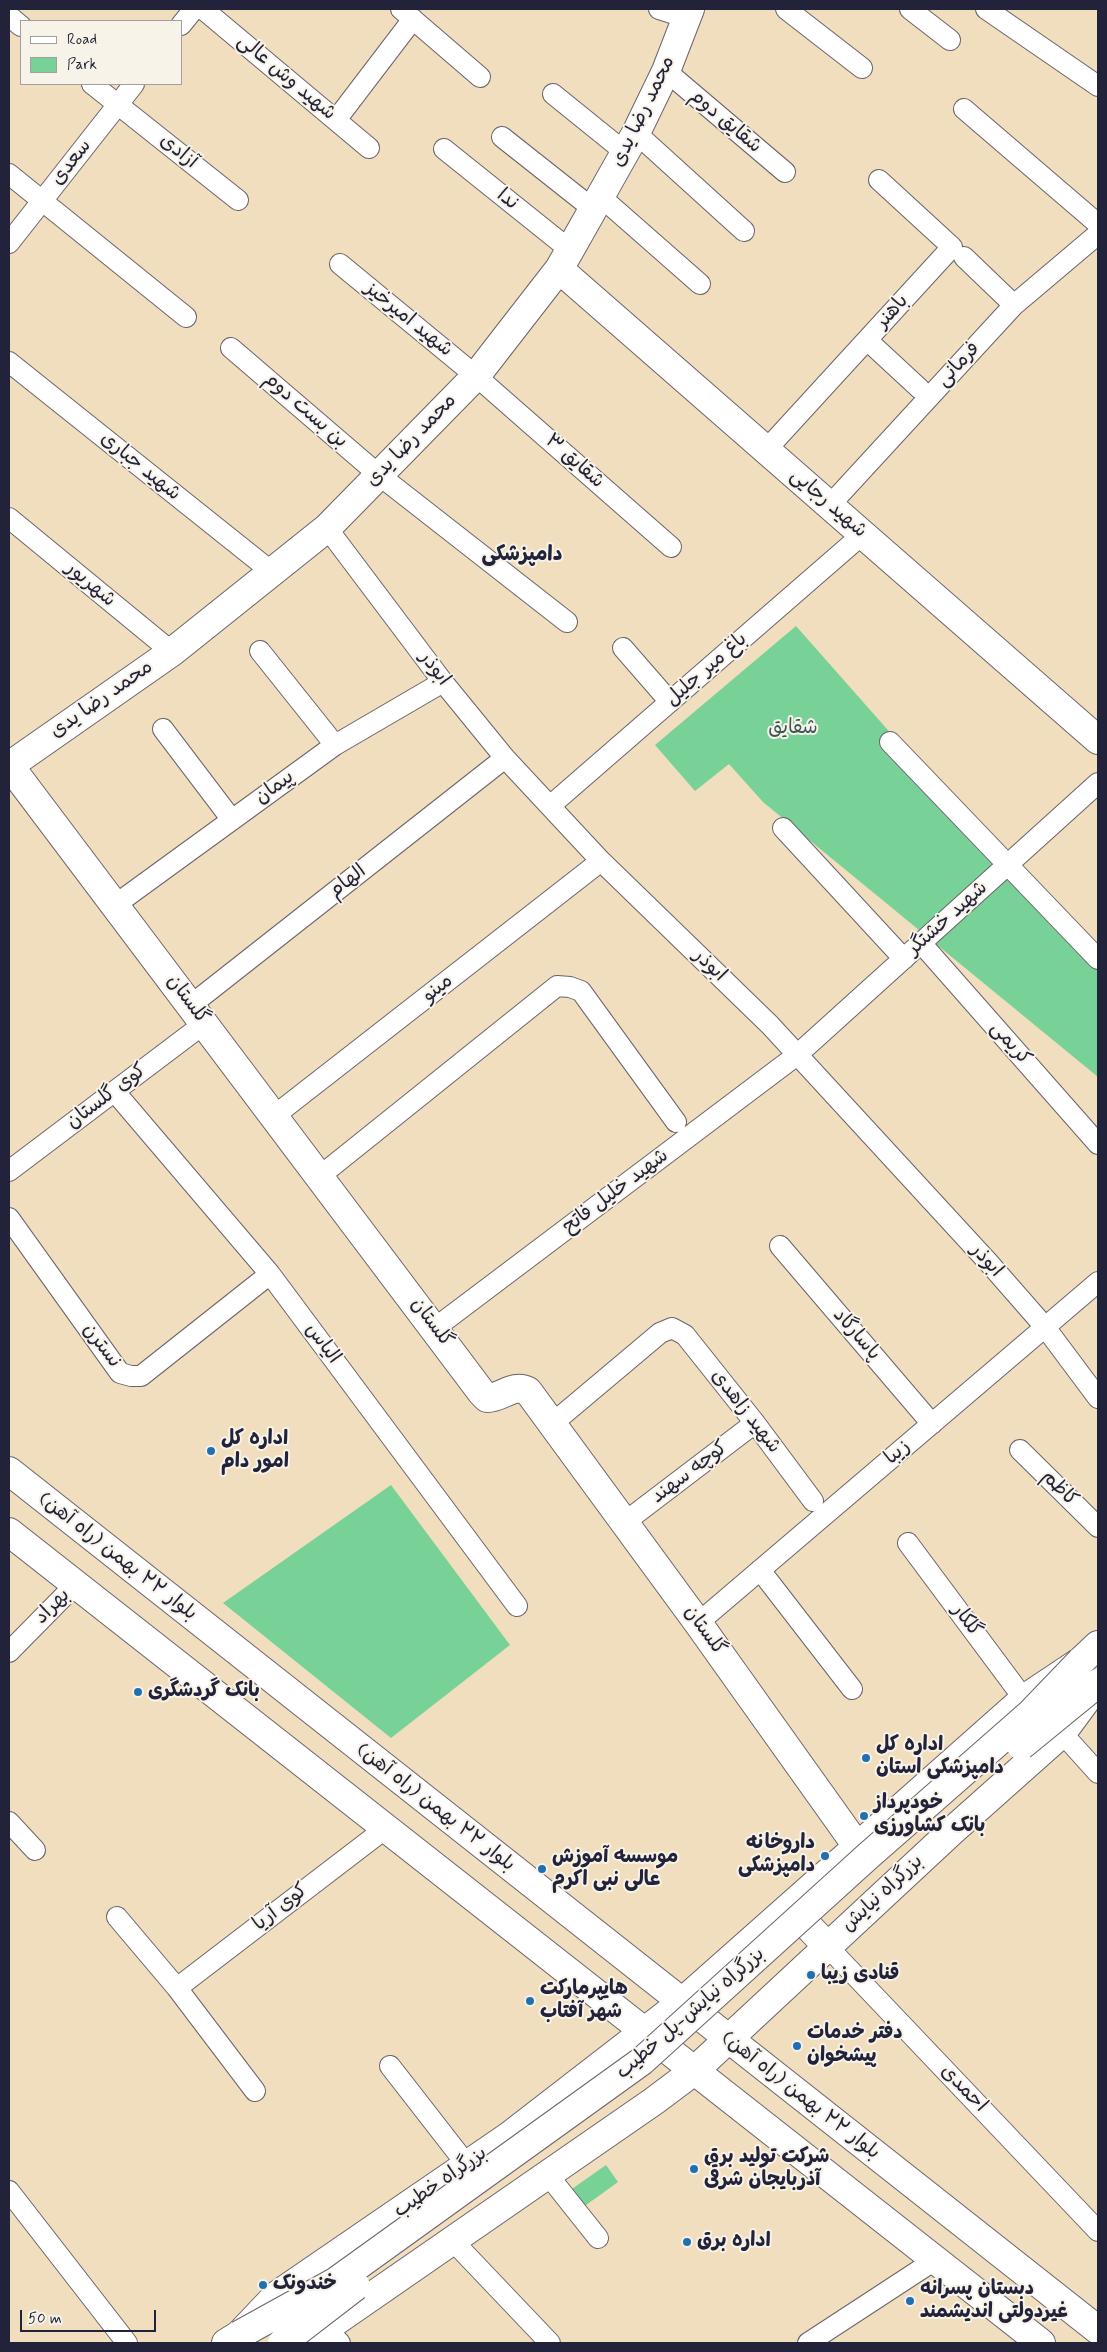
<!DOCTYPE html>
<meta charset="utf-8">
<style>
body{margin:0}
#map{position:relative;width:1107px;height:2352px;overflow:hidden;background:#f1debe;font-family:Mynerve,sans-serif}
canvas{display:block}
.frame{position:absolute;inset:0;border:10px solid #22223b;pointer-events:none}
.legend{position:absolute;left:20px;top:20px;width:162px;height:65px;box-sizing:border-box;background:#f7f3e8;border:1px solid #a29fa3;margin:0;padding:6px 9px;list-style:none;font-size:15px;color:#22223b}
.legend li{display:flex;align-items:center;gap:10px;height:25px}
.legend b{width:25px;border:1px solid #a29fa3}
.scale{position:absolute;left:20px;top:2310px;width:136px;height:22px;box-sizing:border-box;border:2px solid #22223b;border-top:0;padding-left:6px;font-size:15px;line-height:18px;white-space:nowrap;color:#22223b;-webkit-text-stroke:4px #f7f3e8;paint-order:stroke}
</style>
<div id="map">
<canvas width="1107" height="2352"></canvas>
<div class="frame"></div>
<ul class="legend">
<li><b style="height:6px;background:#fff"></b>Road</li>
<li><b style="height:14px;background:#78d197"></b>Park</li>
</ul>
<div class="scale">50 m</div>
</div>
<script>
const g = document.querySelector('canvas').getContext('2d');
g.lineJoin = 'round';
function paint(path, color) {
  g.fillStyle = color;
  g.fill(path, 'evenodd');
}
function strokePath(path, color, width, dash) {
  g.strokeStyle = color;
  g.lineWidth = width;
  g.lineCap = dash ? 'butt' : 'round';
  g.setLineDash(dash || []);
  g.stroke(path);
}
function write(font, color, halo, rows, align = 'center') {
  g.font = font + ' Mynerve,"Playpen Sans Arabic",sans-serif';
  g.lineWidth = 4;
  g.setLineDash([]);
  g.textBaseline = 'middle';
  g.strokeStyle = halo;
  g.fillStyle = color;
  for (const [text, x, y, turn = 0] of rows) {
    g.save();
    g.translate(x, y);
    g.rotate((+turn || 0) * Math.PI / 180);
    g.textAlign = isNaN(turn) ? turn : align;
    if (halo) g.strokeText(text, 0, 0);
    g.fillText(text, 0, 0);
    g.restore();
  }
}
const green = new Path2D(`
 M796,626l302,342v109l-335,-275 -34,-38 -34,27 -40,-46z
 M391,1485l119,160 -119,93 -168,-135z
 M606,2165l12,17 -36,26 -13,-17z`);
const street = new Path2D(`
 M203,9l166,139
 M401,9l79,68
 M659,9l28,9
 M786,9l76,59
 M910,9l40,31
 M986,9l112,77
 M9,16l12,10
 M181,25l13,-16
 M666,71l119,101
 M92,84l146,116
 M553,94l73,59
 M964,109l134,115
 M336,120l77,-101
 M636,133l108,98
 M502,137l91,72
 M444,149l126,101
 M9,174l177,143
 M601,197l99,87
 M9,243l125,-159
 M964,257l50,48
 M340,264l136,112 195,171
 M867,340l53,49
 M231,348l148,127 188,147
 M9,362l263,210
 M766,450l186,-203 -73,-67
 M830,505l184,-200 84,-71
 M9,518l163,134
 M327,528l116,154 62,76 96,103 169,164 219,238 56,64 53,71
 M623,648l47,54
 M260,651l75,94
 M163,729l69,91
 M890,742l208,217
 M550,806l313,-272
 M783,828l121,131
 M115,905l220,-160 108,-63
 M921,943l177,201
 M191,1005l314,-247
 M115,1092l155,182 247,332
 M274,1116l327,-255
 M9,1171l196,-148
 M320,1176l237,-190 13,1 11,4 95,131
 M9,1218l111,155 11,3h10l129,-102
 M780,1246l152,178
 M435,1328l362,-273 301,-272
 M553,1423l107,-90 12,-5 13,7 70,88 58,78
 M1020,1450l78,77
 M625,1522l130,-99
 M908,1543l116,156
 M760,1570l92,119
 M698,1623l400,-341
 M9,1652l67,-68
 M1062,1733l36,40
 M9,1822l26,28
 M117,1917l60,71 78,103
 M827,1946l271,285
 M177,1988l209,-160
 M390,2066l77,99
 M548,2175l50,63
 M9,2191l118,152
 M452,2240l98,103
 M326,2328l14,15
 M808,2343l127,-83`);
const secondary = new Path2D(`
 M559,269l539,471
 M9,765l473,628 5,5c15,0 26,-15 41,-7l170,232 159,223
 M9,766l163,-114 155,-124 149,-152 83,-107 11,-19 66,-117 30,-62 24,-62`);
const primary = new Path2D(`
 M9,1471l1089,859
 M9,1532l1032,811`);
const highway = new Path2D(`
 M790,1907l37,39
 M226,2343l13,-8 38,-40 232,-159 172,-133 343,-304 57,-38 17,-16
 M295,2343l31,-15 328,-227 40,-30 258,-240 110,-98 28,-38`);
const highwayBridge = new Path2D(`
 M1021,1746l77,-63
 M239,2335l96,-53 307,-221 226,-205 163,-143 50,-52
 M282,2343l74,-57`);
const markers = [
 [211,1451,5,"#1f6fb2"],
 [138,1692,5,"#1f6fb2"],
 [866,1758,5,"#1f6fb2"],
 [864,1816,5,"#1f6fb2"],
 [825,1856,5,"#1f6fb2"],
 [542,1869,5,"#1f6fb2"],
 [811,1975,5,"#1f6fb2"],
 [530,2001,5,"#1f6fb2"],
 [797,2046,5,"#1f6fb2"],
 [694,2169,5,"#1f6fb2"],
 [687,2242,5,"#1f6fb2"],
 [263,2285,5,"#1f6fb2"],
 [910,2301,5,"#1f6fb2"]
];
const streetNames = [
 ["شهید وش عالی",286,78,40],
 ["محمد رضا یدی",644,112,-64],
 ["شقایق دوم",725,122,40],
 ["آزادی",178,152,39],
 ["سعدی",72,163,-52],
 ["ندا",507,200,39],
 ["باهنر",893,312,-48],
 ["شهید امیرخیز",408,320,39],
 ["فرمانی",959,365,-47],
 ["بن بست دوم",305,411,41],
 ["محمد رضا یدی",412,441,-46],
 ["شقایق ۳",574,462,41],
 ["شهید جباری",140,467,39],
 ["شهید رجایی",828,504,41],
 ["شهریور",90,585,40],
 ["ابوذر",434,669,53],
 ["باغ میر جلیل",707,670,-41],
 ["محمد رضا یدی",102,700,-35],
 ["پیمان",275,788,-36],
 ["الهام",348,882,-38],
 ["شهید خشتگر",948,919,-42],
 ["ابوذر",709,966,44],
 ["مینو",438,989,-38],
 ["گلستان",187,1000,53],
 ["کریمی",1010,1044,49],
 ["کوی گلستان",107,1097,-37],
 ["شهید خلیل فاتح",616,1192,-37],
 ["ابوذر",986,1261,48],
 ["گلستان",431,1323,53],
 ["پاسارگاد",856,1335,49],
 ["الیاس",322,1344,53],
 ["نسترن",101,1346,53],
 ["شهید زاهدی",745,1412,52],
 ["زیبا",898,1453,-40],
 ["کوچه سهند",690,1473,-37],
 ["کاظم",1059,1489,45],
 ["بلوار ۲۲ بهمن (راه آهن)",117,1557,38],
 ["بهراد",53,1607,-45],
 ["گلکار",966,1621,53],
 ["گلستان",704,1631,54],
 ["بلوار ۲۲ بهمن (راه آهن)",435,1808,38],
 ["بزرگراه نیایش",883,1894,-43],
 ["کوی آریا",281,1908,-38],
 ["بزرگراه نیایش-پل خطیب",691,2014,-41],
 ["احمدی",963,2089,46],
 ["بلوار ۲۲ بهمن (راه آهن)",800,2096,38],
 ["بزرگراه خطیب",441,2183,-35]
];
const parkNames = [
 ["شقایق",793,729]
];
const poiNames = [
 ["اداره کل",221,1440],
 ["امور دام",221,1463],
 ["بانک گردشگری",148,1692],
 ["اداره کل",876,1746],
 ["دامپزشکی استان",876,1769],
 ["خودپرداز",874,1804],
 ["بانک کشاورزی",874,1827],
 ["داروخانه",815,1844,"right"],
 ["دامپزشکی",815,1867,"right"],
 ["موسسه آموزش",552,1858],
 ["عالی نبی اکرم",552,1881],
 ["قنادی زیبا",821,1975],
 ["هایپرمارکت",540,1990],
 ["شهر آفتاب",540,2013],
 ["دفتر خدمات",807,2034],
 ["پیشخوان",807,2057],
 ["شرکت تولید برق",704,2158],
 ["آذربایجان شرقی",704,2181],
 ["اداره برق",697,2242],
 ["خندونک",273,2285],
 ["دبستان پسرانه",920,2290],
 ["غیردولتی اندیشمند",920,2313]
];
const neighbourhoodNames = [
 ["دامپزشکی",522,556]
];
paint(green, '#78d197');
strokePath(street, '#6a6469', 22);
strokePath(secondary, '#6a6469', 30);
strokePath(primary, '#6a6469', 30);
strokePath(highway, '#6a6469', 30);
strokePath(street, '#fff', 20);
strokePath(secondary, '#fff', 28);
strokePath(primary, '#fff', 28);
strokePath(highway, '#fff', 28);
strokePath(highwayBridge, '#6a6469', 30, []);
strokePath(highwayBridge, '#fff', 28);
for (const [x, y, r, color] of markers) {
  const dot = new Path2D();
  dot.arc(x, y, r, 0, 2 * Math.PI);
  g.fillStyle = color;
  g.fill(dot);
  strokePath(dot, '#f7f3e8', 2);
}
write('20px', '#22223b', '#f7f3e8', streetNames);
write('20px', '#3c5757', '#f7f3e8', parkNames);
write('bold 20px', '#22223b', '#f7f3e8', poiNames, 'left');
write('bold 21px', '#22223b', '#f7f3e8', neighbourhoodNames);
</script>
